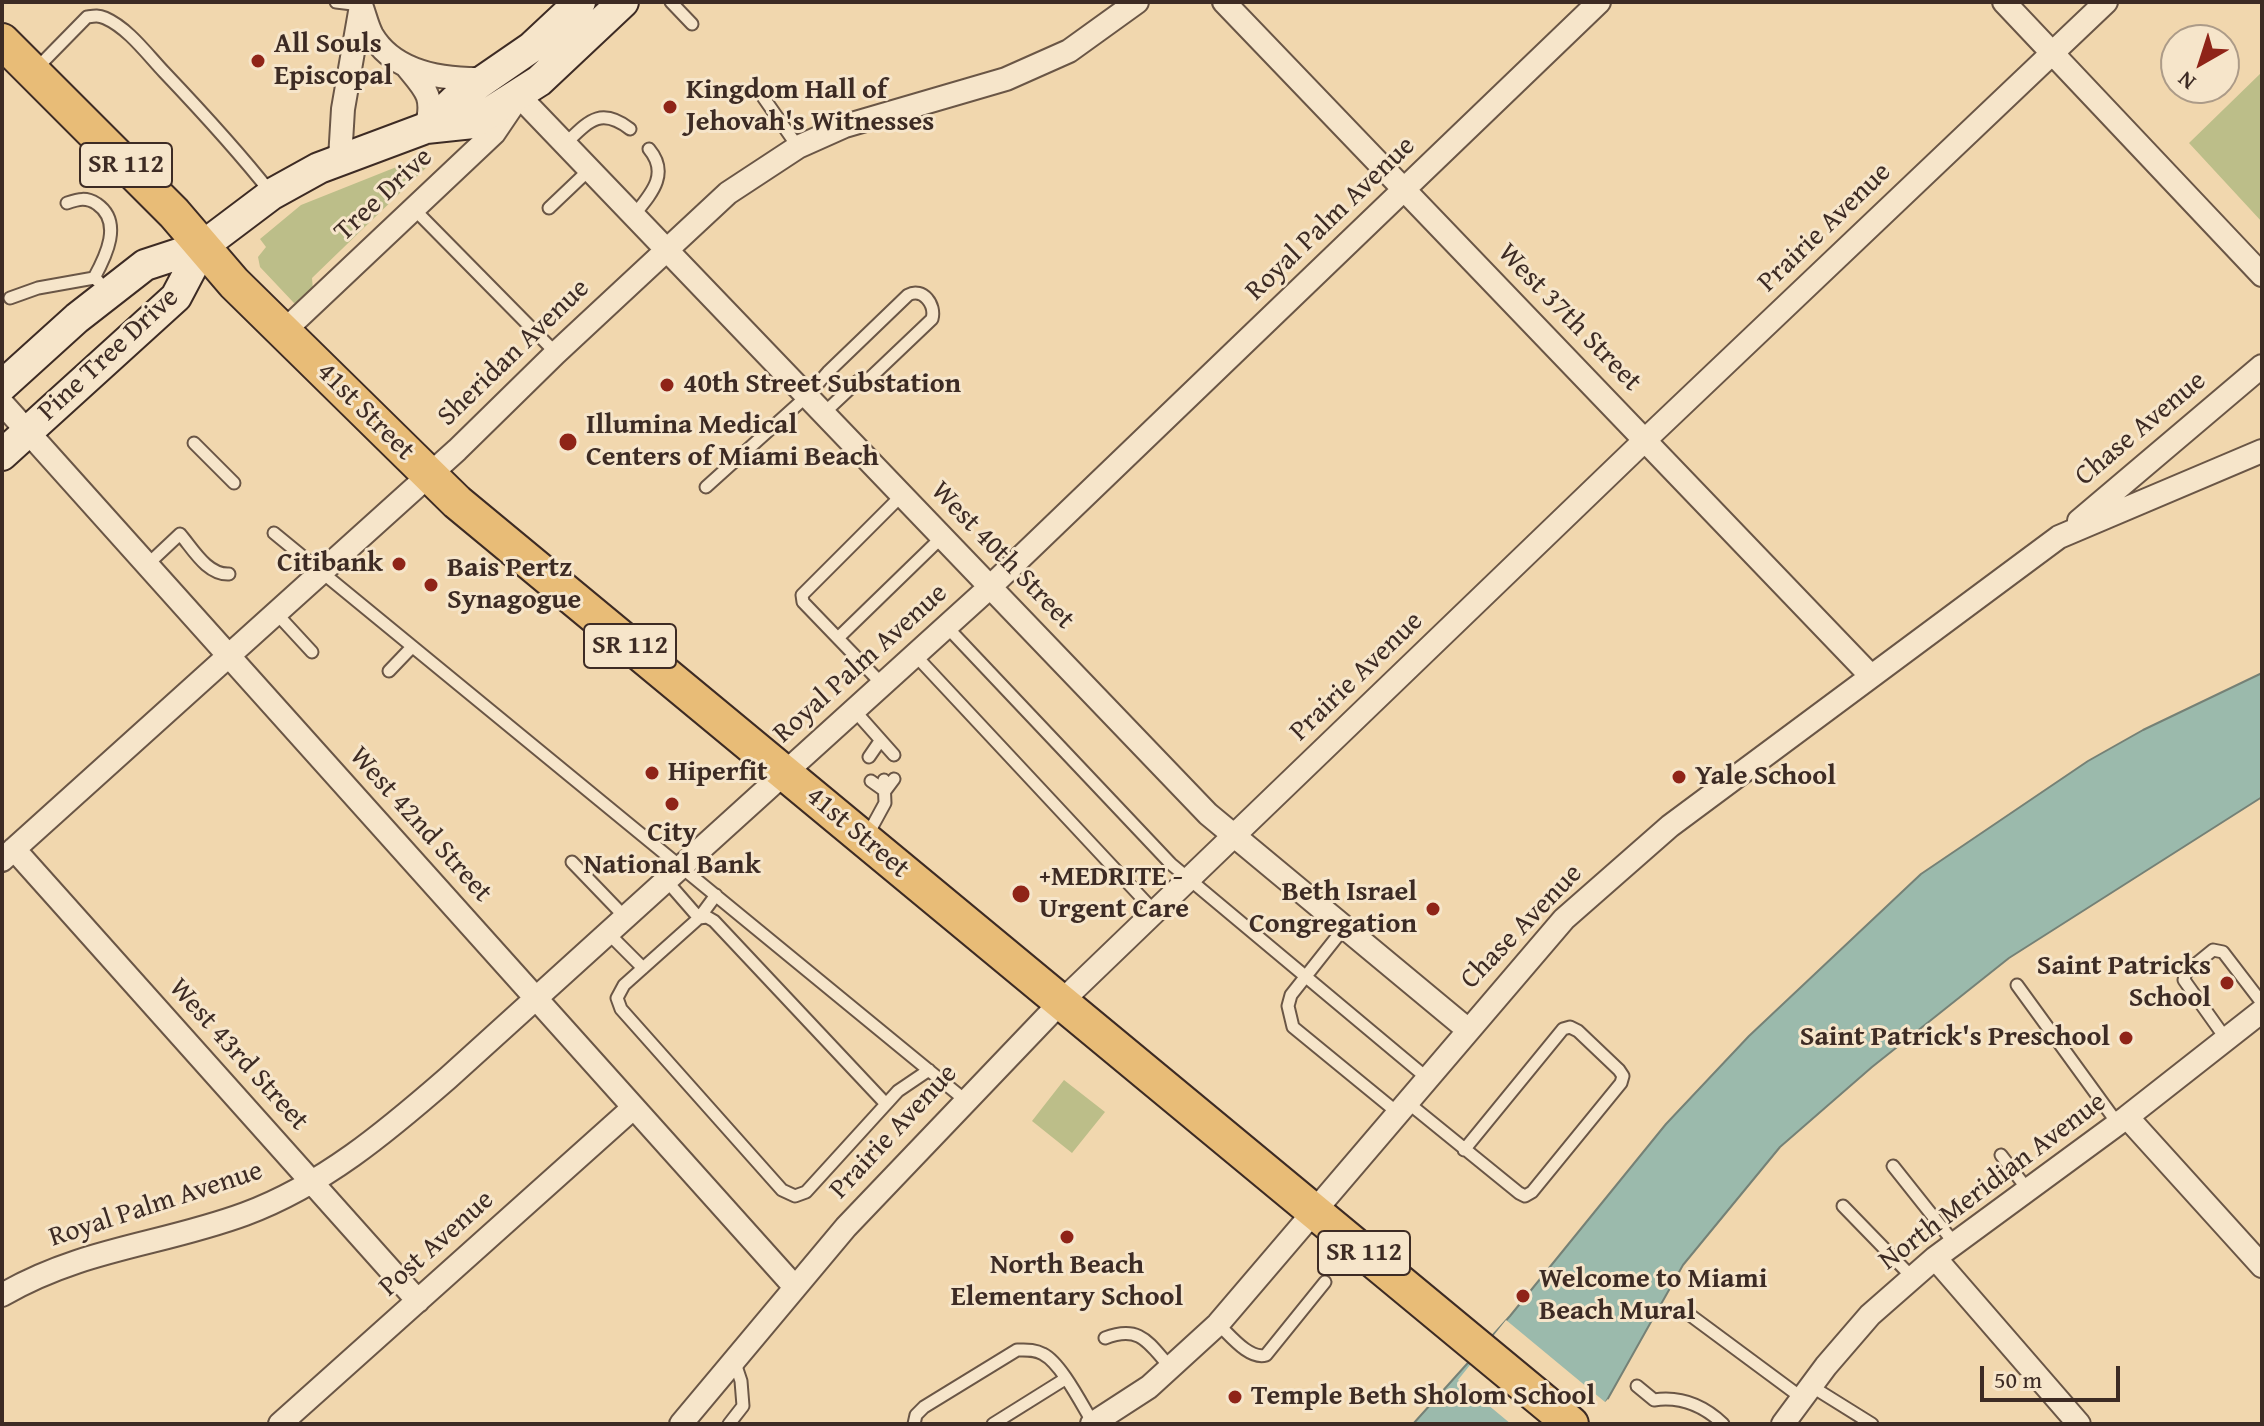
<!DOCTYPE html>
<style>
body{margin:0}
#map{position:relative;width:2264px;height:1426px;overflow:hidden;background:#f1d7ae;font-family:"Gentium Book Plus",serif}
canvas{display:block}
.frame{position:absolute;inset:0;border:4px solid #3d2b24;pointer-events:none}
.north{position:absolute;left:2160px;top:24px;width:80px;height:80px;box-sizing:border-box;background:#f6e5ca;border:2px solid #ac9b88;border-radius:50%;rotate:219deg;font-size:22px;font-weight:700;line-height:32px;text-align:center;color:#3d2b24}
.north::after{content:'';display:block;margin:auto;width:28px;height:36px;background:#8f2418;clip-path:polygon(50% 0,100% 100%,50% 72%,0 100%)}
.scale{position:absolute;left:1980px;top:1366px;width:140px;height:36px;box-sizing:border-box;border:4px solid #3d2b24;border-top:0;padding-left:10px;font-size:24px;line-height:28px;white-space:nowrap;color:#3d2b24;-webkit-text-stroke:6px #f6e5ca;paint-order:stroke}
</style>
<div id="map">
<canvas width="2264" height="1426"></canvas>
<div class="frame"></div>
<div class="north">N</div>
<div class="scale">50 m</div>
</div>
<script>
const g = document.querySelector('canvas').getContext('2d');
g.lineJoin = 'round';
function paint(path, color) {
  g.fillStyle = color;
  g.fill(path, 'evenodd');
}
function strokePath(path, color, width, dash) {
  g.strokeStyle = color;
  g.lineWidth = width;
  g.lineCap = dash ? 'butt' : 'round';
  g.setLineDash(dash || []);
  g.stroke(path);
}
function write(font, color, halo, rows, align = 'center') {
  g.font = font + ' "Gentium Book Plus",serif';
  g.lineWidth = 6;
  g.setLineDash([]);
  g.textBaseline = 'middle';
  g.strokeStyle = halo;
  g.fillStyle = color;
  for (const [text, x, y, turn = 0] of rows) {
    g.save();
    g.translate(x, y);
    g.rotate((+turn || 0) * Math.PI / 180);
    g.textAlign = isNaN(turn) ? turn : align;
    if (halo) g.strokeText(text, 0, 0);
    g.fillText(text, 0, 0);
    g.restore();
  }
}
const green = new Path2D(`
 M2262,72v150l-73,-79z
 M424,156l7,1v6l-119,115 1,12 -13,12 -6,1 -34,-36 -2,-10 8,-10 -6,-8 41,-34z
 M1064,1080l41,32 -33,41 -40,-32z`);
const water = new Path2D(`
 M2262,673v124l-253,161 -137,109 -92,80 -97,118 -77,137 -16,22h-177l97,-108 156,-192 83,-88 172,-162 167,-113 55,-31z`);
const pier = new Path2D(`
 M1506,1320l99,82 3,-3 3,3 -16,22h-84l-53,-44z`);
const service = new Path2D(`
 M336,2l25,3
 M671,2l21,22
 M35,70l52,-53c7,-1 11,-2 18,1 23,10 42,36 59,54 38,40 74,79 107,121
 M761,94l37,53
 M565,144c23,-22 35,-38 65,-15
 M67,203c12,-4 19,-6 30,1 26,18 9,52 -3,74
 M549,208l41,-39
 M414,209l142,144
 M634,215c17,-21 36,-41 15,-66
 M10,298l28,-10 56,-10 4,3
 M194,443l40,40
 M706,487l101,-91 21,-24 80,-77c15,-8 28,10 24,24l-62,59 -12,3 -34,32
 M274,533l691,567
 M147,565l33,-31c13,15 27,41 49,40
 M276,613l36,39
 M946,626l225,238 256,214
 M838,638l104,-101
 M915,655l240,257
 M389,671l23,-24
 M882,684l-79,-82 -1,-7 100,-100
 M854,710l40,45
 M869,757l11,-16
 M871,781l14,10 9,-12
 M867,836l18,-33 -1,-23
 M572,862l52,54
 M665,879l34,39 8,-1 7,4 172,183
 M716,895l-17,23 -75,67 -7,13 4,11 161,181 13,6 11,-4 92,-101 31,-21
 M1344,928l-53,67 -3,11 5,21 105,86
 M607,932l36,36
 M2017,985l101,139
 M2226,1039l-42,-59 2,-8 27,-22 10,2 39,51
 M1407,1102l112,91 6,3 7,-4 89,-109 2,-7 -4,-6 -41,-39 -8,-4 -7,2 -99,121
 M2001,1155l27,35
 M1893,1166l62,78
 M1843,1206l70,72
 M1690,1315l112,83
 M1218,1324c12,11 31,36 48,31l59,-73
 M1105,1338c36,-14 44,6 66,30
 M1637,1386l17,14c27,-4 50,6 69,24
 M1811,1386l61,38
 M729,1424l14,-18 -2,-25 -7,-21
 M914,1424l2,-9 8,-8 93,-57c9,0 17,-1 26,4 18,9 39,51 50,69
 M993,1424l72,-45`);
const minor = new Path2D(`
 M1224,2l646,673
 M2004,2l258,273
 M361,5c4,10 6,21 11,30 23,39 73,45 114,44
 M407,67c19,23 28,30 19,61
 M340,159l3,-50 18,-103
 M283,332l211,-199 25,-37 689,718 259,215
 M2,403l792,883
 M2079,521l183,-155
 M14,849l404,452
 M2,860l455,-410 99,-97 172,-160 70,-46 47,-21 161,-47 63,-28 68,-49
 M2127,1117l135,149
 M1935,1258l144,166
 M2,1295c81,-47 159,-50 243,-81 78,-29 141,-82 203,-136l542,-491 609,-585
 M280,1424l353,-316
 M681,1424l165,-197 215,-225 583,-561 462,-439
 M1092,1424l57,-37 69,-63 346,-405 106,-93 389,-289 203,-86
 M1783,1424l43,-58 44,-51 65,-57 192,-141 135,-106`);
const secondary = new Path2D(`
 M426,128l29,-28 77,-53 48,-45
 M2,386l75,-68 68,-53 58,-19 69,-52 47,-26 107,-40 47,-5 66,-42 84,-79
 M2,455l174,-158 27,-51`);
const primary = new Path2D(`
 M2,41l172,172 60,70 223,219 1114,922`);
const markers = [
 [258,61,8,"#8f2418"],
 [670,107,8,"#8f2418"],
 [667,385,8,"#8f2418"],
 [568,442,10,"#8f2418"],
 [399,564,8,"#8f2418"],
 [431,585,8,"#8f2418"],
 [652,773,8,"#8f2418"],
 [1679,777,8,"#8f2418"],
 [672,804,8,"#8f2418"],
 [1021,894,10,"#8f2418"],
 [1433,909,8,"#8f2418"],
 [2227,983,8,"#8f2418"],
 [2126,1038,8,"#8f2418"],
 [1067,1237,8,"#8f2418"],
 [1523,1296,8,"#8f2418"],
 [1235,1397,8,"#8f2418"]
];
const shields = [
 [126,165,92],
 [630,646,92],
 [1364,1253,92]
];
const shieldNames = [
 ["SR 112",126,165],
 ["SR 112",630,646],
 ["SR 112",1364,1253]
];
const poiNames = [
 ["All Souls",274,45],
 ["Episcopal",274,77],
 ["Kingdom Hall of",686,91],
 ["Jehovah's Witnesses",686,123],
 ["40th Street Substation",683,385],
 ["Illumina Medical",586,426],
 ["Centers of Miami Beach",586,458],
 ["Citibank",383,564,"right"],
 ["Bais Pertz",447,569],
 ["Synagogue",447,601],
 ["Hiperfit",668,773],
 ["Yale School",1695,777],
 ["City",672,834,"center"],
 ["National Bank",672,866,"center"],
 ["+MEDRITE -",1039,878],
 ["Urgent Care",1039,910],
 ["Beth Israel",1417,893,"right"],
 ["Congregation",1417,925,"right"],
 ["Saint Patricks",2211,967,"right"],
 ["School",2211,999,"right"],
 ["Saint Patrick's Preschool",2110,1038,"right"],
 ["North Beach",1067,1266,"center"],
 ["Elementary School",1067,1298,"center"],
 ["Welcome to Miami",1539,1280],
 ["Beach Mural",1539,1312],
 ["Temple Beth Sholom School",1251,1397]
];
const streetNames = [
 ["Tree Drive",384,195,-43],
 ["Royal Palm Avenue",1331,219,-44],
 ["Prairie Avenue",1825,228,-44],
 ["West 37th Street",1569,318,46],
 ["Sheridan Avenue",514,353,-44],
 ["Pine Tree Drive",109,355,-43],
 ["41st Street",365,412,45],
 ["Chase Avenue",2141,429,-40],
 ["West 40th Street",1002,556,46],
 ["Royal Palm Avenue",861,664,-42],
 ["Prairie Avenue",1357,677,-44],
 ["West 42nd Street",420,825,48],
 ["41st Street",857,833,40],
 ["Chase Avenue",1522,927,-46],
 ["West 43rd Street",238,1055,48],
 ["Prairie Avenue",894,1132,-47],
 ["North Meridian Avenue",1993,1182,-37],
 ["Royal Palm Avenue",156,1205,-18],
 ["Post Avenue",437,1244,-42]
];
paint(green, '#bcbe89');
paint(water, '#9bbaac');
strokePath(water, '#758176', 2);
paint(pier, '#f1d7ae');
strokePath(service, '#6a5646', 15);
strokePath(minor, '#6a5646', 26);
strokePath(secondary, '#3d2b24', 34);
strokePath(primary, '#3d2b24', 38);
strokePath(service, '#f6e5ca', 11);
strokePath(minor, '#f6e5ca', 22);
strokePath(secondary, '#f6e5ca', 30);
strokePath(primary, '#e8bc77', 34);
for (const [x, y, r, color] of markers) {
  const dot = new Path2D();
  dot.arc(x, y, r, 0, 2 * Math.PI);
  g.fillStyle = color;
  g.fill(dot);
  strokePath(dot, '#f6e5ca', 3);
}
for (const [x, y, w] of shields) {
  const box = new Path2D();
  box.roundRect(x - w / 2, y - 22, w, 44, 6);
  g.fillStyle = '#f6e5ca';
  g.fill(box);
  strokePath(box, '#3d2b24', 2);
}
write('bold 26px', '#3d2b24', null, shieldNames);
write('bold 28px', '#3d2b24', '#f6e5ca', poiNames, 'left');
write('28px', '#3d2b24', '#f6e5ca', streetNames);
</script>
